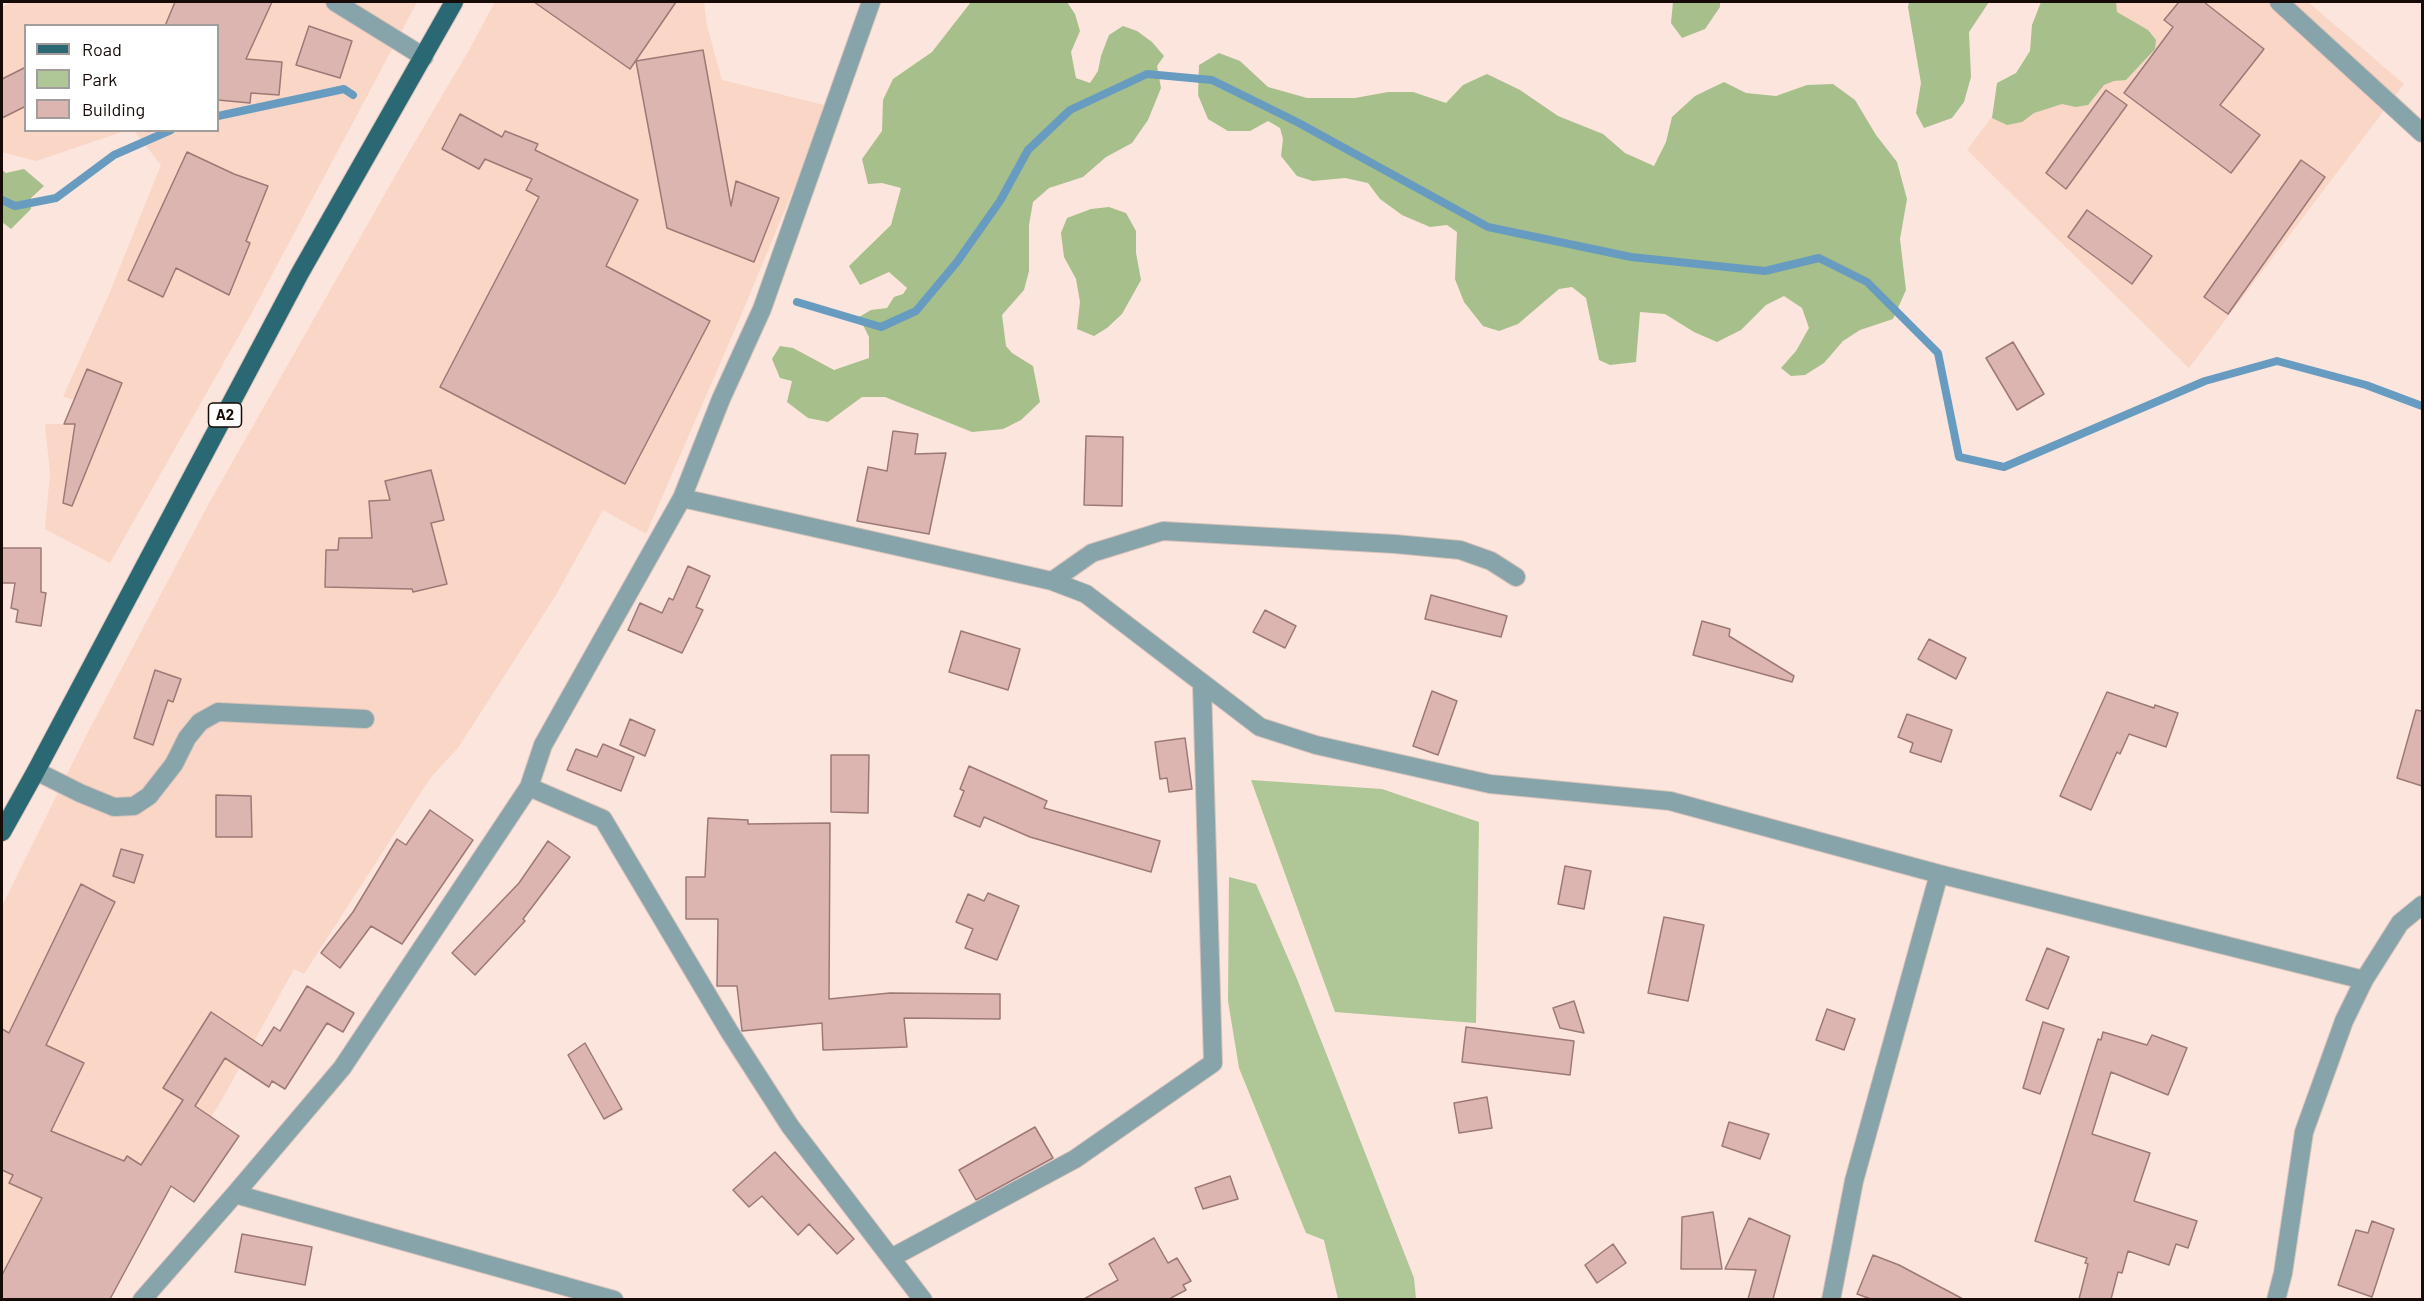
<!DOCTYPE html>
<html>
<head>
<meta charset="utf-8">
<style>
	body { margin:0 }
	#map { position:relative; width:2424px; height:1301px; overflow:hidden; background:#fce5dc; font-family:Barlow,sans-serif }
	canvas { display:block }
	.frame { position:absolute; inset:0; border:3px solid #160b06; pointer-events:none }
	.legend { position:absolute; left:24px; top:24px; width:195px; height:108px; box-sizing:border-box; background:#fff; border:2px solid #a29d9b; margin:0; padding:8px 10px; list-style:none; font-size:18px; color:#160b06 }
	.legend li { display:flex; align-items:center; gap:12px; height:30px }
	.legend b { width:30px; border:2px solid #a29d9b }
</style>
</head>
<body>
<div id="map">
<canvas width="2424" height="1301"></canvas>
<div class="frame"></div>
<ul class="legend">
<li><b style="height:8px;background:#2a6974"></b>Road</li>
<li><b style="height:16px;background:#afc696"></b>Park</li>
<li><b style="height:16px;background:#dcb5b1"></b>Building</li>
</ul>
</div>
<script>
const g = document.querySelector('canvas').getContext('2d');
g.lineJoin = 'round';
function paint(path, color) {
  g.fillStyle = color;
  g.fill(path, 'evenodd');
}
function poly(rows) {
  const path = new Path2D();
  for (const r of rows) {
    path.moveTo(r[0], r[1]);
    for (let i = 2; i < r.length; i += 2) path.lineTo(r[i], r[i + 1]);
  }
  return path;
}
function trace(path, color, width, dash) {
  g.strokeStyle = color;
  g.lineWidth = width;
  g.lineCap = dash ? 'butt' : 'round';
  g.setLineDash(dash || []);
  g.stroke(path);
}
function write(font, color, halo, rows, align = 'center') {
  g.font = font + ' Barlow,sans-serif';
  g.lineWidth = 4.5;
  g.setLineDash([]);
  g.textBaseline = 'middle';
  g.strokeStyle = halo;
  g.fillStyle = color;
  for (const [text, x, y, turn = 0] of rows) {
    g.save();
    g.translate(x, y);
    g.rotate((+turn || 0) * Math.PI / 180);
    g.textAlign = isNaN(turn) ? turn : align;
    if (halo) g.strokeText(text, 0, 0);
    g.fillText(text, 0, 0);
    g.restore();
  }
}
const built = poly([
	[13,2,417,2,249,318,110,563,45,529,50,473,45,424,79,424,80,401,63,397,110,292,161,165,134,131,218,130,218,26,26,26,26,130,125,131,36,161,2,152,2,7],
	[495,2,704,2,707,26,722,80,828,106,742,313,646,534,603,510,556,595,458,748,431,777,304,974,294,969,220,1103,153,1207,158,1210,110,1299,2,1300,2,906,86,736,208,505,402,164,469,50],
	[2078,2,2308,2,2404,84,2189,368,1967,150]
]);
const green = poly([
	[1251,780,1382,789,1479,822,1476,1023,1335,1012],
	[1229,877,1256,884,1297,979,1414,1278,1416,1299,1338,1299,1324,1240,1306,1233,1239,1068,1228,1001]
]);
const forest = poly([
	[971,2,1067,2,1075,14,1080,31,1071,52,1076,78,1090,83,1098,71,1101,56,1109,35,1123,26,1137,31,1152,42,1164,56,1157,66,1161,88,1148,120,1132,143,1106,157,1083,177,1049,188,1033,202,1029,225,1029,271,1024,290,1002,315,1006,346,1012,353,1033,366,1040,402,1021,420,1003,429,972,432,885,397,862,397,828,422,808,418,787,402,792,381,780,378,772,359,780,346,793,348,834,370,869,358,869,337,859,317,871,310,887,308,894,297,903,294,907,288,889,272,860,285,849,266,891,225,901,188,882,183,868,184,862,159,882,131,883,100,893,79,932,52],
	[1673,2,1720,2,1720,7,1705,29,1682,38,1671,23],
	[1909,2,1989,2,1969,32,1971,77,1964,102,1952,118,1924,128,1916,113,1921,83,1908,7],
	[2041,2,2116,2,2117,12,2148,30,2156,40,2155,49,2126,80,2114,81,2104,85,2088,105,2076,107,2062,104,2034,113,2022,122,2007,125,1992,118,1997,83,2016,73,2030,51,2032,25],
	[1219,53,1240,61,1268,87,1307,98,1355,98,1388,92,1413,92,1446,103,1463,85,1487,74,1520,90,1558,116,1603,134,1625,153,1654,166,1666,142,1672,117,1695,96,1724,82,1746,93,1776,96,1807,85,1833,84,1855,100,1876,135,1897,162,1907,199,1900,239,1906,290,1893,319,1860,330,1843,341,1824,363,1805,375,1791,376,1781,368,1796,351,1809,328,1802,308,1784,296,1766,305,1741,330,1717,342,1694,332,1665,314,1640,312,1636,362,1610,365,1599,360,1586,298,1572,287,1559,289,1518,324,1499,331,1483,326,1464,302,1455,279,1457,232,1447,225,1430,227,1402,215,1380,199,1368,183,1345,178,1313,181,1297,176,1281,156,1283,139,1280,128,1268,121,1250,131,1228,131,1208,119,1198,95,1199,65],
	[24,169,44,186,31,198,31,209,11,229,2,222,2,170,6,173],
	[1109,207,1126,213,1136,231,1136,253,1141,280,1122,314,1107,328,1094,336,1077,329,1080,302,1076,279,1064,257,1061,233,1067,218,1091,209]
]);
const stream = poly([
	[218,116,344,89,353,95],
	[2,200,15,206,56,198,114,155,171,130],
	[797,302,881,327,916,311,957,262,1000,201,1028,150,1070,110,1147,74,1212,80,1297,122,1488,227,1631,257,1765,271,1819,258,1867,282,1938,353,1959,457,2004,467,2205,381,2277,361,2366,385,2422,406]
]);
const building = poly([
	[175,2,272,2,246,59,282,62,279,95,251,93,250,103,218,100,218,26,165,26,175,2],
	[534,2,676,2,630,69,534,2],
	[2179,2,2204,2,2264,49,2220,105,2260,135,2231,173,2124,93,2173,27,2164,20,2179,2],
	[309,26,352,41,340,78,296,65,309,26],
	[703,50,731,206,736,181,779,198,754,262,667,228,636,61,703,50],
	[26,67,26,106,2,118,2,79,26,67],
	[2106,90,2127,105,2066,189,2046,173,2106,90],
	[460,114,502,137,505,131,538,144,535,150,638,200,606,266,710,321,625,484,440,387,539,197,526,190,532,179,485,159,479,169,442,149,460,114],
	[187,152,234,174,268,186,246,241,250,243,229,295,176,268,163,297,128,280,187,152],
	[2301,160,2325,177,2228,314,2204,297,2301,160],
	[2087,210,2152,256,2132,284,2068,237,2087,210],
	[2013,342,2044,394,2017,410,1986,358,2013,342],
	[87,369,122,383,72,506,63,503,75,424,64,424,87,369],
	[893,431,918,434,915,454,946,453,929,534,857,521,868,467,887,471,893,431],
	[1086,436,1123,437,1122,506,1084,505,1086,436],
	[431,470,444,520,431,523,447,584,413,592,412,589,325,587,326,550,338,550,339,538,372,538,369,501,390,500,385,481,431,470],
	[2,548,41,548,41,592,46,593,41,626,16,622,18,610,11,608,15,583,2,583,2,548],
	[688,566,710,576,696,607,703,610,682,653,628,630,640,603,662,613,669,598,673,600,688,566],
	[1431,595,1507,616,1501,637,1425,619,1431,595],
	[1265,610,1296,626,1285,648,1253,632,1265,610],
	[1702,621,1730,629,1729,636,1794,676,1792,682,1693,655,1702,621],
	[961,631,1020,649,1008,690,949,672,961,631],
	[1929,639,1966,658,1956,679,1918,659,1929,639],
	[155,670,181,679,173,702,168,700,153,745,134,738,155,670],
	[1432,691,1457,701,1438,755,1413,746,1432,691],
	[2107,692,2154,708,2155,705,2178,713,2166,747,2129,734,2120,754,2117,752,2091,810,2060,796,2107,692],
	[2416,710,2422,711,2422,786,2397,778,2416,710],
	[1907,714,1952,730,1941,762,1910,752,1913,743,1898,737,1907,714],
	[630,719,655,730,645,756,620,745,630,719],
	[1185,738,1192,789,1169,792,1167,778,1160,779,1155,742,1185,738],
	[603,744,634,757,621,791,567,770,576,749,597,757,603,744],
	[831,755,869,755,868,813,831,812,831,755],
	[969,766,1047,801,1044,808,1160,841,1151,872,1030,837,984,817,980,827,954,816,964,791,960,789,969,766],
	[216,795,251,796,252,837,216,837,216,795],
	[430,810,473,840,402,944,371,926,340,968,321,953,353,912,397,839,406,845,430,810],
	[708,818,748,820,748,824,830,823,829,999,890,993,1000,994,1000,1019,904,1018,907,1047,823,1050,822,1023,742,1031,737,986,717,986,718,919,686,919,686,877,705,877,708,818],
	[548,841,570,857,523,919,525,921,475,975,452,953,519,883,548,841],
	[121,849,143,855,134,883,113,876,121,849],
	[1565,866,1591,871,1584,909,1558,904,1565,866],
	[81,884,115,902,46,1045,84,1063,51,1131,124,1161,127,1156,141,1165,183,1100,163,1088,211,1012,262,1046,274,1027,280,1031,307,986,354,1013,343,1032,327,1023,285,1089,272,1081,269,1087,225,1058,195,1106,239,1136,194,1202,171,1186,110,1299,2,1299,2,1275,42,1198,9,1183,13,1175,2,1170,2,1029,9,1033,81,884],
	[988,893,1019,906,997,960,965,948,973,929,956,922,968,894,984,901,988,893],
	[1664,917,1704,925,1688,1001,1648,993,1664,917],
	[2047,948,2069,957,2048,1009,2026,1000,2047,948],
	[1574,1001,1584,1033,1560,1028,1553,1008,1574,1001],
	[1827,1009,1855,1019,1844,1050,1816,1040,1827,1009],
	[2043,1022,2064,1029,2040,1094,2023,1088,2043,1022],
	[1466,1027,1574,1041,1570,1075,1462,1062,1466,1027],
	[2103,1032,2147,1045,2152,1035,2187,1048,2168,1095,2111,1072,2092,1134,2150,1153,2134,1201,2197,1221,2188,1248,2176,1244,2169,1265,2128,1251,2122,1273,2118,1272,2111,1299,2079,1299,2088,1264,2085,1263,2087,1258,2035,1241,2098,1039,2101,1040,2103,1032],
	[585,1043,622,1109,604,1119,568,1055,585,1043],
	[1487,1097,1492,1128,1459,1133,1454,1103,1487,1097],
	[1729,1122,1769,1134,1760,1159,1722,1146,1729,1122],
	[1035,1127,1053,1158,976,1200,959,1170,1035,1127],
	[775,1152,854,1239,837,1254,809,1224,798,1235,762,1196,749,1207,733,1190,775,1152],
	[1230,1176,1238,1199,1203,1209,1195,1188,1230,1176],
	[1713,1212,1722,1269,1681,1269,1682,1217,1713,1212],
	[1749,1218,1790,1236,1773,1299,1748,1299,1756,1270,1725,1269,1749,1218],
	[2372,1221,2394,1229,2372,1297,2338,1285,2356,1230,2368,1233,2372,1221],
	[242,1234,312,1247,305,1285,235,1272,242,1234],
	[1154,1238,1168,1263,1177,1258,1191,1281,1183,1285,1186,1290,1169,1299,1084,1299,1118,1280,1109,1264,1154,1238],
	[1613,1244,1626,1263,1597,1283,1585,1265,1613,1244],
	[1873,1255,1899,1265,1963,1299,1871,1299,1857,1294,1873,1255]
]);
const minor = poly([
	[335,2,424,57],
	[2279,2,2422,133],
	[682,498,1052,581,1086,594,1260,727,1316,745,1490,784,1670,801,1939,874,2364,980],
	[1052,581,1092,553,1163,531,1395,544,1460,550,1491,561,1516,577],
	[36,771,80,793,114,807,134,806,149,796,174,764,187,738,200,722,218,712,365,719],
	[529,787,603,819,729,1031,790,1126,923,1300],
	[235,1194,614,1300],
	[891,1258,1075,1159,1213,1063,1202,685],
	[142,1300,235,1194,342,1068,529,787,543,745,682,498,721,399,762,309,871,2],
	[1831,1300,1854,1181,1939,874],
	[2276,1300,2283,1273,2304,1132,2344,1021,2364,980,2400,923,2422,905]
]);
const primary = poly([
	[2,832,36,771,300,273,454,2]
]);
const shields = [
	[225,415,33]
];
const shieldNames = [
	["A2",225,415]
];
paint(built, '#f9d6c6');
paint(green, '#afc696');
paint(forest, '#a6bf8b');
trace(stream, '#679cc0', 8);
paint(building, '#dcb5b1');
trace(building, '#9d7976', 1.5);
trace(minor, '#d7c2ba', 20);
trace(primary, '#d7c2ba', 20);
trace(minor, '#86a4aa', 18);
trace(primary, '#2a6974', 18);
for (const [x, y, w] of shields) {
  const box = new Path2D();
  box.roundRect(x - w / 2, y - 12, w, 24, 4.5);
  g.fillStyle = '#fff';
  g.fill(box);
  trace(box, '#160b06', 1.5);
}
write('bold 15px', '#160b06', null, shieldNames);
</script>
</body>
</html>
